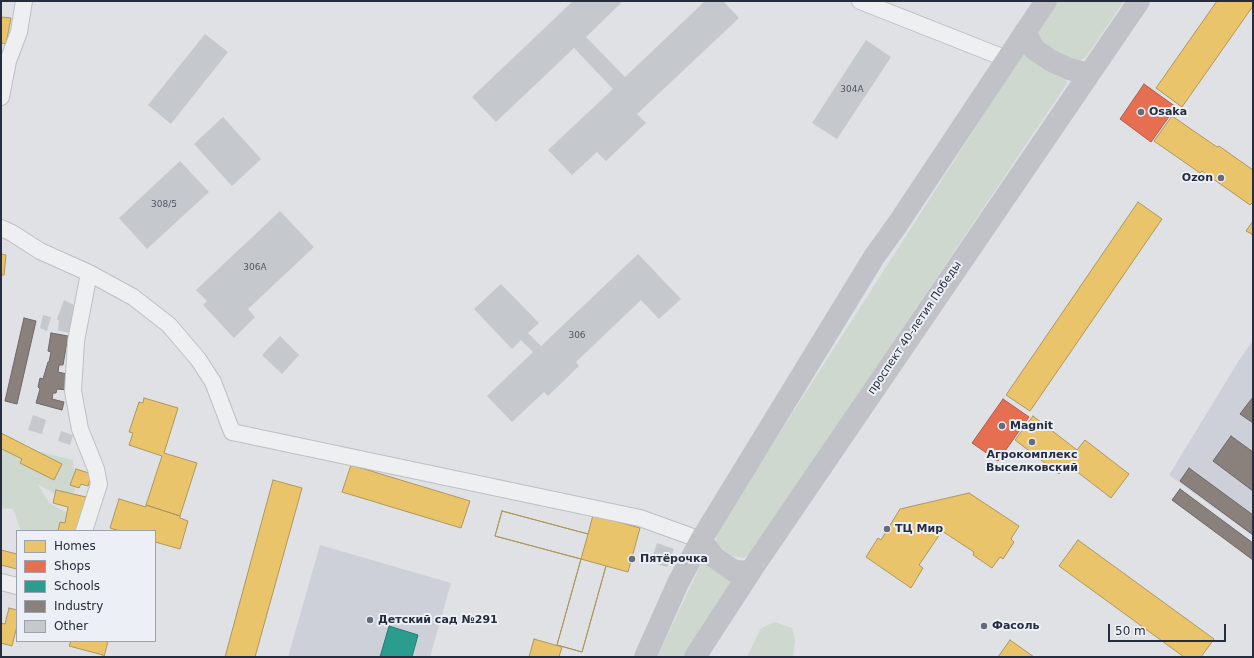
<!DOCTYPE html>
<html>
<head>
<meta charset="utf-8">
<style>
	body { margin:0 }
	#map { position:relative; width:1254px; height:658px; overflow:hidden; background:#dfe1e5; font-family:"DejaVu Sans",sans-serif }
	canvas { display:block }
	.frame { position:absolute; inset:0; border:2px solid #262d3e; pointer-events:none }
	.legend { position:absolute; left:16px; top:530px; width:140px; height:112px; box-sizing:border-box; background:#eceff5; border:1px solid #9da1ac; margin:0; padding:5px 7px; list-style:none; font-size:12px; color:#262d3e }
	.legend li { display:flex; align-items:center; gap:8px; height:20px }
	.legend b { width:20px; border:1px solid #9da1ac }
	.scale { position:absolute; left:1108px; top:624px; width:118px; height:18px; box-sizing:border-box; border:2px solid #262d3e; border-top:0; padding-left:5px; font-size:12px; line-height:14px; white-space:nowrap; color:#262d3e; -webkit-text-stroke:3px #eceff5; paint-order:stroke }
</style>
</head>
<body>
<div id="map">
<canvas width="1254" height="658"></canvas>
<div class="frame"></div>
<ul class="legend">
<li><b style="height:11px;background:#e9c46a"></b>Homes</li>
<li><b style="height:11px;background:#e76f51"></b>Shops</li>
<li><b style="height:11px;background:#2a9d8f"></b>Schools</li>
<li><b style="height:11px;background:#8a817c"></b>Industry</li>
<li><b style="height:11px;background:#c5c8cc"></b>Other</li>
</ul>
<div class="scale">50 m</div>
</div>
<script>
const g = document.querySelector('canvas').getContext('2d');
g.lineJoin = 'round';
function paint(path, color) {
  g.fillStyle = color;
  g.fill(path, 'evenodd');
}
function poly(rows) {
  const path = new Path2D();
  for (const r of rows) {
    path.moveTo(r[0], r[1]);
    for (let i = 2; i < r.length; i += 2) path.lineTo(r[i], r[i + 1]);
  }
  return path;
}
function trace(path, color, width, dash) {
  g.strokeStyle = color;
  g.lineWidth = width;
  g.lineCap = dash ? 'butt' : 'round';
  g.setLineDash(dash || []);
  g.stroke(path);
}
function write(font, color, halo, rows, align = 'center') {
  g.font = font + ' "DejaVu Sans",sans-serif';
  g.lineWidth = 4;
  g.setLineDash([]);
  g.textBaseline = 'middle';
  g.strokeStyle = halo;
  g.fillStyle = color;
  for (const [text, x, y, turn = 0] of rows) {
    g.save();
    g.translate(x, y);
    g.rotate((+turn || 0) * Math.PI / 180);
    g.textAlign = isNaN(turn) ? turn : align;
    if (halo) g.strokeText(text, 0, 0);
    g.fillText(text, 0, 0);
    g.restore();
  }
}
const built = poly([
	[1253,340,1253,536,1169,475,1238,362],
	[320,545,451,583,430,657,288,657]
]);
const green = poly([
	[1057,1,1124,1,1086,57,1076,63,1052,54,1035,34],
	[1025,50,1056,75,1068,82,752,552,744,558,733,556,725,551,716,542,717,531],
	[1,435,37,451,73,460,75,491,64,499,38,484,49,503,67,513,67,531,21,531,13,509,1,508],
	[705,556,736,578,686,657,657,657],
	[775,622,792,628,795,640,793,657,747,657,761,628]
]);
const homes = poly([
	[1217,1,1252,1,1253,6,1182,107,1156,88,1217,1],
	[1,17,11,18,6,44,1,43,1,17],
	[1172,116,1217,147,1219,146,1253,170,1253,202,1250,205,1202,171,1200,173,1154,141,1172,116],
	[1138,202,1162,219,1030,411,1006,395,1138,202],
	[1253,221,1253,240,1252,234,1246,231,1253,221],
	[1,254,6,255,4,275,1,275,1,254],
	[144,398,178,408,164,453,197,463,180,516,146,505,162,456,129,445,133,433,129,432,139,402,143,403,144,398],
	[1033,416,1077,450,1085,440,1129,474,1111,498,1067,464,1059,474,1015,440,1033,416],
	[1,433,62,464,54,480,20,463,22,459,2,449,1,451,1,433],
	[351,465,470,501,461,528,342,492,351,465],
	[76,469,92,474,88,486,81,484,79,488,70,485,76,469],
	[273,480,302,488,255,657,225,657,273,480],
	[56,490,86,497,78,531,58,531,60,522,65,523,68,507,53,503,56,490],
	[969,493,1019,526,1011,539,1014,542,1003,559,1000,557,992,568,973,555,974,552,942,531,919,565,923,568,911,588,866,557,878,538,881,540,900,509,969,493],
	[119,499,146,507,146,505,180,516,180,518,188,521,180,549,155,542,155,531,120,531,110,528,119,499],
	[502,511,588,534,593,515,640,528,628,572,606,566,582,652,557,645,581,559,495,536,502,511],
	[502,511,588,534,581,559,495,536,502,511],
	[1078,540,1214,639,1201,657,1184,657,1059,566,1078,540],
	[1,550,17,554,17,569,1,565,1,550],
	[581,559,606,566,582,652,557,645,581,559],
	[9,608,17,610,17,626,12,646,1,643,1,623,5,624,9,608],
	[534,639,562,647,559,657,529,657,534,639],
	[1010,640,1034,657,998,657,1010,640],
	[71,641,108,641,104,657,102,657,103,655,69,646,71,641]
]);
const shops = poly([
	[1144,84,1176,107,1151,142,1120,119,1144,84],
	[1003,399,1029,417,998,461,972,443,1003,399]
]);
const schools = poly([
	[389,626,418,635,412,657,380,657,389,626]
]);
const industry = poly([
	[24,318,36,321,17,404,5,401,24,318],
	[51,333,68,336,63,365,59,365,58,372,71,375,68,390,57,389,56,393,53,393,52,399,64,402,62,410,36,403,40,389,38,387,40,378,43,379,48,362,49,362,51,352,48,351,51,333],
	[1253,397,1253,423,1240,414,1253,397],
	[1231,436,1253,452,1253,491,1213,461,1231,436],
	[1189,468,1253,515,1253,535,1180,481,1189,468],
	[1180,489,1253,543,1253,560,1172,500,1180,489]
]);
const building = poly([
	[573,1,623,1,586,37,625,77,705,1,723,1,739,18,637,114,646,123,606,161,597,152,572,175,548,150,613,89,574,48,496,122,472,97],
	[205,34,228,52,171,124,148,105],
	[866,40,891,57,837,139,812,123],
	[223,117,261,159,232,186,194,144],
	[180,161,209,192,147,249,119,218],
	[280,211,314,247,248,309,255,317,234,338,203,305,207,301,196,290],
	[638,254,681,299,659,319,641,300,576,362,579,366,548,396,544,392,512,422,487,396,533,352,521,340,512,349,474,309,501,284,539,323,528,333,541,346],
	[64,300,76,306,72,334,58,330,59,321,57,319],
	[43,315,51,317,47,331,40,328],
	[280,336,299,355,282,374,262,355],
	[33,415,46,420,42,434,28,430],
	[61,431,73,435,70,445,58,441],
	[657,543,674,549,667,567,651,562]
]);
const minor = poly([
	[860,1,1007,59],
	[1,97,8,61,19,32,24,1],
	[1,228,12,233,40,251,89,273,133,297,169,325,198,359,213,382,232,432,640,518,701,540],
	[84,531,99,484,96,469,80,429,73,391,76,341,89,273],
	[1,582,17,586]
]);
const secondary = poly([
	[1025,32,1034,49,1050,60,1069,69,1089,74],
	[701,540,714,557,734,571,750,572],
	[645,657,678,583,701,540,874,257,897,225,1046,1],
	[695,657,756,563,1139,1]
]);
const markers = [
	[1141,112,4,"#676c78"],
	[1221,178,4,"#676c78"],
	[1002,426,4,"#676c78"],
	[1032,442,4,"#676c78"],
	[887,529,4,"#676c78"],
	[632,559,4,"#676c78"],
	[370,620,4,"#676c78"],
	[984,626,4,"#676c78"]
];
const numberNames = [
	["304А",852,90],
	["308/5",164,205],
	["306А",255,268],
	["306",577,336]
];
const poiNames = [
	["Osaka",1149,112],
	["Ozon",1213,178,"right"],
	["Magnit",1010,426],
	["Агрокомплекс",1032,455,"center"],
	["Выселковский",1032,468,"center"],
	["ТЦ Мир",895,529],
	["Пятёрочка",640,559],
	["Детский сад №291",378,620],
	["Фасоль",992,626]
];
const streetNames = [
	["проспект 40-летия Победы",915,328,-56]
];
paint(built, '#cdd0d8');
paint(green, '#ced8cf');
paint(homes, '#e9c46a');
trace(homes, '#ae975d', 1);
paint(shops, '#e76f51');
trace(shops, '#ad5b4b', 1);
paint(schools, '#2a9d8f');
trace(schools, '#297b77', 1);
paint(industry, '#8a817c');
trace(industry, '#6c6869', 1);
paint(building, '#c5c8cc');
trace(minor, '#bdbfc3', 18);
trace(minor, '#eeeff1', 16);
trace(secondary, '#c0c2c7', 22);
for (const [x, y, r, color] of markers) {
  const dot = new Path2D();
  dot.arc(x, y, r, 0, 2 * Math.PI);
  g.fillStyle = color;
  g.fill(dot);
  trace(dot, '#eceff5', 1.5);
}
write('9px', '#505563', null, numberNames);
write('bold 11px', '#262d3e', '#eceff5', poiNames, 'left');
write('11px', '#262d3e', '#eceff5', streetNames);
</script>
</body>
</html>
